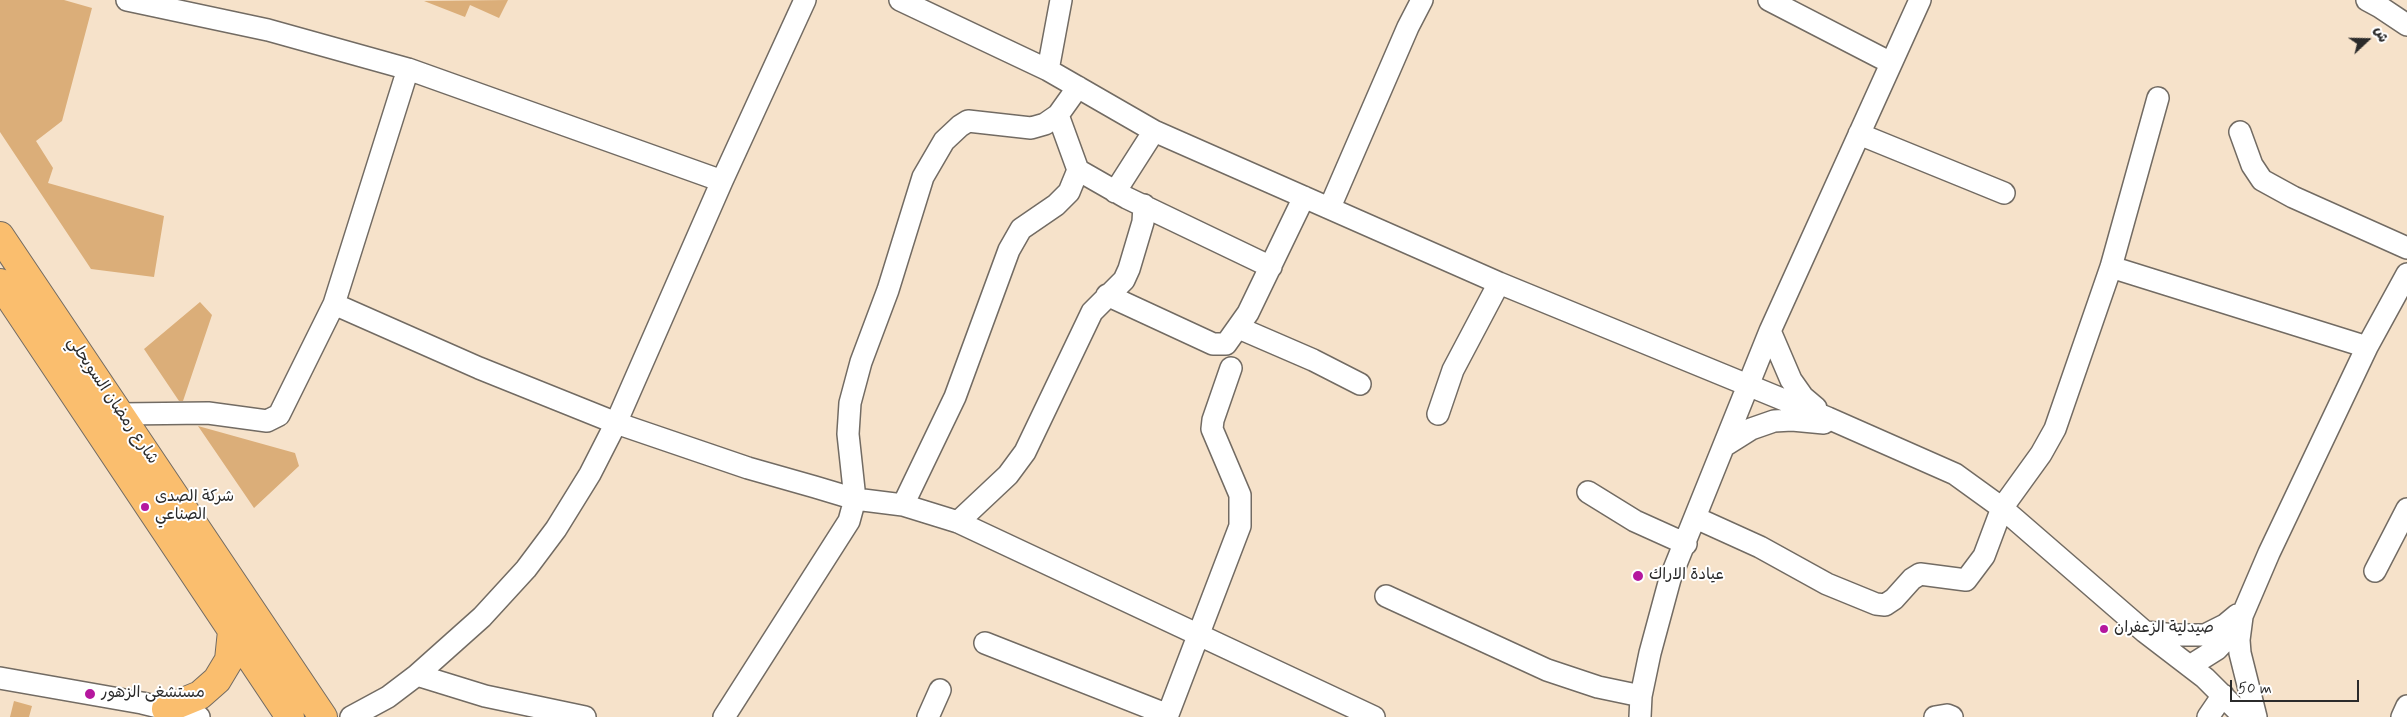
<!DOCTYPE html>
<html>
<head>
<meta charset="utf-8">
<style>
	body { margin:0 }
	#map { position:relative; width:2407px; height:717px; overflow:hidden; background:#f6e2ca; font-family:Mynerve,"Playpen Sans Arabic",sans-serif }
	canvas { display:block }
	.north { position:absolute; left:2342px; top:15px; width:50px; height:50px; -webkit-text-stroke:4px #fff; paint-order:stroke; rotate:69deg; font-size:14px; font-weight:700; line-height:20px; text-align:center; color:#2b2b2b }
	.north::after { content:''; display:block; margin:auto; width:18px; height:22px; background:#2b2b2b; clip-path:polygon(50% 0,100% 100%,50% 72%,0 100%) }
	.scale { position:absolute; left:2230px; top:680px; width:129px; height:22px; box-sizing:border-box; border:2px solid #2b2b2b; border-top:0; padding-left:6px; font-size:15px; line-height:18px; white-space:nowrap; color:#2b2b2b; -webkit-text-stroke:4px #fff; paint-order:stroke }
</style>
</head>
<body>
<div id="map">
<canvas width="2407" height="717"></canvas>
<div class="north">ش</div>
<div class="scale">50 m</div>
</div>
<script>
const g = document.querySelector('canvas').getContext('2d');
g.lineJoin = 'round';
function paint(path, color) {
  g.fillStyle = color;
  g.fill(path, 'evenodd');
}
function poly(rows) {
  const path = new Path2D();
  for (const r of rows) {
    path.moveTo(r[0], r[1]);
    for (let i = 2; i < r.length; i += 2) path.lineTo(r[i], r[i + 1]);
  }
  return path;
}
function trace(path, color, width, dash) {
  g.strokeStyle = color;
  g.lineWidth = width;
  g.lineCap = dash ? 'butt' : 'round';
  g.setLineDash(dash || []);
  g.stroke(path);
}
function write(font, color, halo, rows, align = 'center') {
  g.font = font + ' Mynerve,"Playpen Sans Arabic",sans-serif';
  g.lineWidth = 4;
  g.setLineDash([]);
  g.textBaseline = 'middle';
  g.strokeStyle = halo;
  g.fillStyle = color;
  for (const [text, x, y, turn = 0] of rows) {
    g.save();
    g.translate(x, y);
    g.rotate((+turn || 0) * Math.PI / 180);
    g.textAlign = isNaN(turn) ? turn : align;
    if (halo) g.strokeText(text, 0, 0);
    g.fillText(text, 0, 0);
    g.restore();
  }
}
const building = poly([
	[0,0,64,0,92,8,62,121,36,141,53,168,48,183,164,216,154,277,91,269,0,132],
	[508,0,499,18,470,5,465,17,424,1],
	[200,302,212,315,183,401,179,401,144,349],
	[198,426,295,453,299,466,254,508],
	[14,701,32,706,29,717,10,717]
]);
const minor = poly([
	[127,0,268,30,408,69,722,181],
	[900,0,1048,70,1154,131,1499,283,1828,418,1955,474,2002,508,2145,632,2205,678,2244,717],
	[1769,0,1891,63],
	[2367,0,2380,7,2407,25],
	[1048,70,1061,0],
	[1058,115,1078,170,1127,198,1271,267],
	[2240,132,2252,165,2262,180,2293,197,2407,248],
	[1859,134,2004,193],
	[1115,192,1154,131],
	[1330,207,1408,27,1422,0],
	[2111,267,2367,347],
	[1107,295,1213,344,1226,344,1248,313,1304,197],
	[334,304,479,368,616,423,748,468,815,487,855,499,903,505,958,522,1374,717],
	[1239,328,1313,360,1360,384],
	[1770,331,1791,380,1803,397,1816,408],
	[121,414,208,413,267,421,279,415,334,304,408,69],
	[1438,414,1453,370,1499,283],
	[1724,446,1751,429,1774,421,1792,420,1824,423],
	[1588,492,1635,521,1686,544],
	[903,505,955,397,1009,250,1021,229,1056,205,1069,192,1078,170],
	[1696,518,1760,547,1827,584,1876,604,1885,605,1894,599,1912,579,1920,574,1966,580,1984,556,2002,508,2041,454,2055,429,2111,267,2158,98],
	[958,522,1008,475,1025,452,1092,312,1124,280,1129,269,1143,222,1144,205],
	[2375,571,2407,509],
	[1386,596,1547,670,1598,687,1641,696],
	[2242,617,2239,640,2240,653,2256,717],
	[2146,632,2175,635,2205,635,2225,625,2237,615],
	[985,643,1168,715],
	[2190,666,2217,649,2231,634,2242,616,2269,553,2367,347,2407,274],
	[417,675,485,696,585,717],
	[0,678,142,703,199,717],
	[351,717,388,697,417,675,482,617,526,569,556,529,590,474,616,423,722,181,805,0],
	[724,717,849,521,855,499,848,434,850,403,861,362,888,290,923,177,944,141,960,126,968,121,1031,128,1045,124,1058,115,1078,87],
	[928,717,940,690],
	[1167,717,1240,526,1240,495,1212,429,1213,420,1231,368],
	[1640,717,1641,696,1650,653,1670,579,1770,331,1920,0],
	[1935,717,1947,715,1952,717],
	[2208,717,2223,695],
	[2402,717,2407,706]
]);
const major = poly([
	[0,236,323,717],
	[0,283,290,717],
	[166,709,200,695,217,680,229,660,232,631]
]);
const markers = [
	[145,507,5,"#b5179e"],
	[1638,576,6,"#b5179e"],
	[2104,629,5,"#b5179e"],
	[90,694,6,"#b5179e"]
];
const streetNames = [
	["شارع رمضان السويحلي",112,401,56]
];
const poiNames = [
	["شركة الصدى",155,498],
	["الصناعي",155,516],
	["عيادة الاراك",1649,576],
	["صيدلية الزعفران",2114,629],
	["مستشغى الزهور",101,694]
];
paint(building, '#dbae79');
trace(minor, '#726b63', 24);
trace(major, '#726b63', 30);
trace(minor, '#fff', 21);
trace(major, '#fabe6e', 28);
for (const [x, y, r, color] of markers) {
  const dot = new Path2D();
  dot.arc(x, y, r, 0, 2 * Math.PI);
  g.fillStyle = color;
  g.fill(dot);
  trace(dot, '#fff', 2);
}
write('16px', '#2b2b2b', '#fff', streetNames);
write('16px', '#2b2b2b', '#fff', poiNames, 'left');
</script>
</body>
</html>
